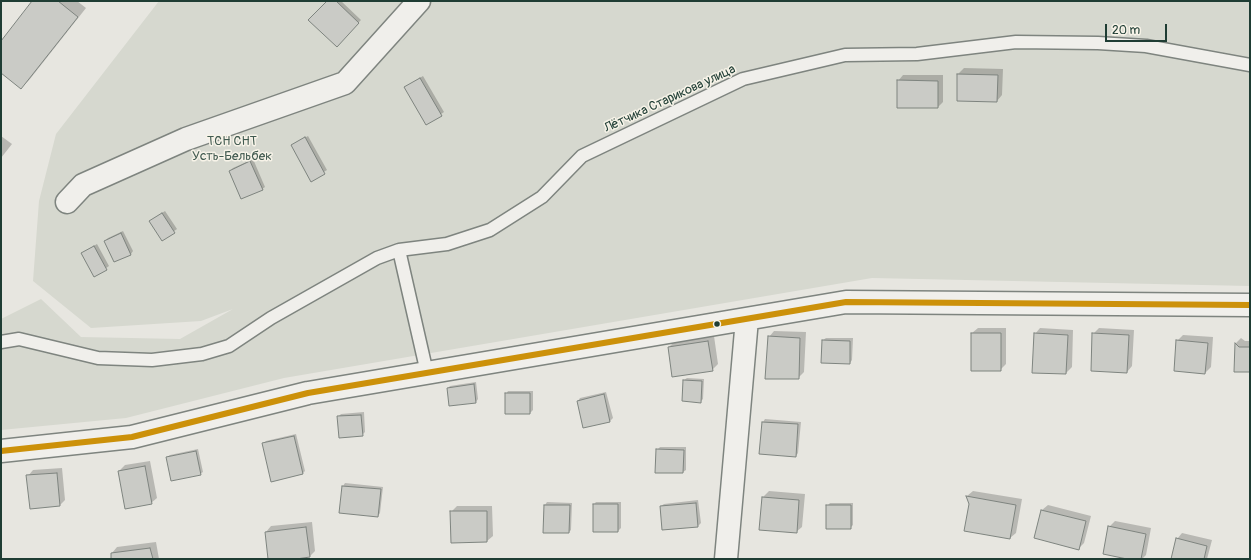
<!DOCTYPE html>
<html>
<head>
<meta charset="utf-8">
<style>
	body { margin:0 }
	#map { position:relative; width:1251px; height:560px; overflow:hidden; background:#e7e6e0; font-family:Pangolin,sans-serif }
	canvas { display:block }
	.frame { position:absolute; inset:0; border:2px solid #1f3d34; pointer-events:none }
	.scale { position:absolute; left:1105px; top:24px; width:62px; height:18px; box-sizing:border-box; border:2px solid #1f3d34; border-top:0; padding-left:5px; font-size:12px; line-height:14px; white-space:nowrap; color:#1f3d34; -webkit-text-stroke:3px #f7f3e8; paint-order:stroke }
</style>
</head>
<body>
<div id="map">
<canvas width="1251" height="560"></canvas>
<div class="frame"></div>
<div class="scale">20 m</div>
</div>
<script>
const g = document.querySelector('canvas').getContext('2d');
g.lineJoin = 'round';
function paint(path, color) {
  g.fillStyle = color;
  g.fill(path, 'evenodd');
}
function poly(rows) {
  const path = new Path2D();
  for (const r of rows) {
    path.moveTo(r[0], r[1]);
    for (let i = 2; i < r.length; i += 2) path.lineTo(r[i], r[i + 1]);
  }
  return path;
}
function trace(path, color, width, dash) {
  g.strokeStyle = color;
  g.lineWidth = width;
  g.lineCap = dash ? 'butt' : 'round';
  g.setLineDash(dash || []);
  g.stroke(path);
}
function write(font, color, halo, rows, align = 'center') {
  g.font = font + ' Pangolin,sans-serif';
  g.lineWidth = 3;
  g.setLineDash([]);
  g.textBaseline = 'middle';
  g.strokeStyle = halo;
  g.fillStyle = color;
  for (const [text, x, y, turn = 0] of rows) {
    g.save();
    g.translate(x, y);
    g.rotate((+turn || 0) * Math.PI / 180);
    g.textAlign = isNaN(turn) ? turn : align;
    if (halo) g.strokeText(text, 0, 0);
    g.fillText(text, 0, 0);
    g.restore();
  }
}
const green = poly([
	[159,1,1250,1,1250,286,872,278,284,378,126,418,1,430,1,319,41,299,81,337,180,339,233,309,201,321,91,328,33,281,39,201,56,134]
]);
const shadow = poly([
	[33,1,77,1,86,8,30,79,21,88,1,72,1,42],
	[328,1,341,1,361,20,337,45],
	[964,68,1003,69,1002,95,997,101,958,74],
	[903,75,943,75,943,102,937,108,898,81],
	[423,76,444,112,427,124,405,87],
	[1,136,12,144,1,158],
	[308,136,327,170,311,180,292,145],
	[253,159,265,187,262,189,230,171,233,168],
	[165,211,177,229,162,240,153,219],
	[123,231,133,251,131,254,114,261,105,241,108,238],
	[97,244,109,266,95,276,82,253],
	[978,328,1006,328,1006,364,1000,370,972,333],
	[1040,328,1073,330,1072,367,1066,373,1035,334],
	[1099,328,1134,330,1132,366,1127,372,1093,334],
	[774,331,806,332,804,372,798,378,769,337],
	[1183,335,1213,337,1211,367,1205,373,1177,341],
	[714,336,718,364,712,370,669,347,675,341],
	[826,338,853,338,852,360,850,363,823,340],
	[1241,338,1245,341,1250,341,1250,371,1235,371,1236,343],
	[687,378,704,379,703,399,700,402,684,380],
	[476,382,478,399,476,402,448,388,450,386],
	[508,391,533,391,533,410,530,413,506,413,506,394],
	[606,392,613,418,610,421,584,427,578,401,580,398],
	[364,412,365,432,362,435,338,417,341,414],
	[765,419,801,422,798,453,796,456,763,422],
	[296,434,305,471,302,474,263,444,266,441],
	[660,447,686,447,686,470,683,472,657,450],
	[198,449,203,472,200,474,167,457,170,455],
	[150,461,157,498,151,503,119,471,125,465],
	[62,468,65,500,60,505,28,476,33,470],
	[345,483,383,487,380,513,378,516,340,512,343,486],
	[769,491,805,494,802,527,796,532,760,529,763,497],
	[973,491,1022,499,1016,533,1010,538,970,504,967,496],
	[698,500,701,523,698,526,661,506,664,504],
	[547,502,572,503,571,530,569,532,545,505],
	[596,502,621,502,621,528,618,531,594,504],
	[830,503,853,503,853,525,850,528,827,506],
	[1048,505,1091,516,1084,543,1079,548,1042,510],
	[457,506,492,506,493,536,487,541,451,512],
	[1115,521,1151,528,1146,555,1142,559,1132,559,1109,527],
	[312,522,315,551,309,557,286,559,269,559,266,532,271,526],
	[1182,533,1212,540,1207,559,1172,559,1177,539],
	[156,542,159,559,112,559,112,553,117,547]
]);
const building = poly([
	[32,1,58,1,78,17,21,89,1,73,1,41,32,1],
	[327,1,336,1,359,23,337,47,308,20,327,1],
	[957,74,998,75,997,102,957,101,957,74],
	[420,78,442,116,426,125,404,87,420,78],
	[897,80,938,81,938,108,897,108,897,80],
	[305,137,325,174,311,182,291,145,305,137],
	[250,161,263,190,241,199,229,171,250,161],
	[162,213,175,233,162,241,149,221,162,213],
	[121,233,131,255,114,262,104,241,121,233],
	[94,246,107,270,94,277,81,253,94,246],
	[971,333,1001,333,1001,371,971,371,971,333],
	[1034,333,1068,335,1066,374,1032,373,1034,333],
	[1092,333,1129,335,1127,373,1091,371,1092,333],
	[768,336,800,338,799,379,765,379,768,336],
	[822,340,850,341,850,364,821,363,822,340],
	[1176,340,1208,343,1205,374,1174,371,1176,340],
	[708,341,713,371,672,377,668,347,708,341],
	[1235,343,1239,347,1250,347,1250,372,1234,372,1235,343],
	[683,380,702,381,701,403,682,401,683,380],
	[474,384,476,403,449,406,447,388,474,384],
	[505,393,530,393,530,414,505,414,505,393],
	[604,394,610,422,583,428,577,401,604,394],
	[361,415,363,436,339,438,337,416,361,415],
	[762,422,798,424,796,457,759,454,762,422],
	[294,436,303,474,271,482,262,443,294,436],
	[656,449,684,450,683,473,655,473,656,449],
	[196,451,201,475,171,481,166,457,196,451],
	[145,466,152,504,125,509,118,471,145,466],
	[57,473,60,506,30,509,26,475,57,473],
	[342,486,381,489,378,517,339,513,342,486],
	[966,496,1016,505,1010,539,964,531,969,504,966,496],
	[762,497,799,500,797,533,759,530,762,497],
	[696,503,698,527,662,530,660,506,696,503],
	[593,504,618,504,618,532,593,532,593,504],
	[544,505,570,505,569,533,543,533,544,505],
	[826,505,851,505,851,529,826,529,826,505],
	[1041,510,1086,521,1079,550,1034,538,1041,510],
	[450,511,487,511,487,542,451,543,450,511],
	[1108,526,1146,534,1141,559,1127,559,1103,554,1108,526],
	[306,527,310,557,296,559,268,559,265,532,306,527],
	[1176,538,1207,546,1204,559,1171,559,1176,538],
	[150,548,153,559,111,559,111,553,150,548]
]);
const service = poly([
	[1,342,19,339,98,358,152,360,202,354,229,346,271,318,377,258,399,250],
	[427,373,399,250,447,244,490,230,542,197,582,156,743,79,845,55,917,54,1016,42,1098,43,1146,46,1250,65]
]);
const minor = poly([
	[67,202,83,185,186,139,345,83,419,1],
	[1,451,132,437,308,393,846,302,1250,305],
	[726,559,747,319]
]);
const bus1 = poly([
	[1,451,132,437,308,393,846,302,1250,305]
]);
const markers = [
	[717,324,3.5,"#1f3d34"]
];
const streetNames = [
	["Лётчика Старикова улица",670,99,-25]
];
const parkNames = [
	["ТСН СНТ",232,142],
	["Усть-Бельбек",232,157]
];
paint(green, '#d6d8cf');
paint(shadow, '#0003');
paint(building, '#cacbc6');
trace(building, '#7e847f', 1);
trace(service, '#7e847f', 15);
trace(minor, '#7e847f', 25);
trace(service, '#f0efeb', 12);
trace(minor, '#f0efeb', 22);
trace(bus1, '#cc910a', 6);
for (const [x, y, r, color] of markers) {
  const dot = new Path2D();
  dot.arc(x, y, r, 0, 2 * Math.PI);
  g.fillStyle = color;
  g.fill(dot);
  trace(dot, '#f7f3e8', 1.5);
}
write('13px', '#1f3d34', '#f7f3e8', streetNames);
write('13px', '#415a50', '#f7f3e8', parkNames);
</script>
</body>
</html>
